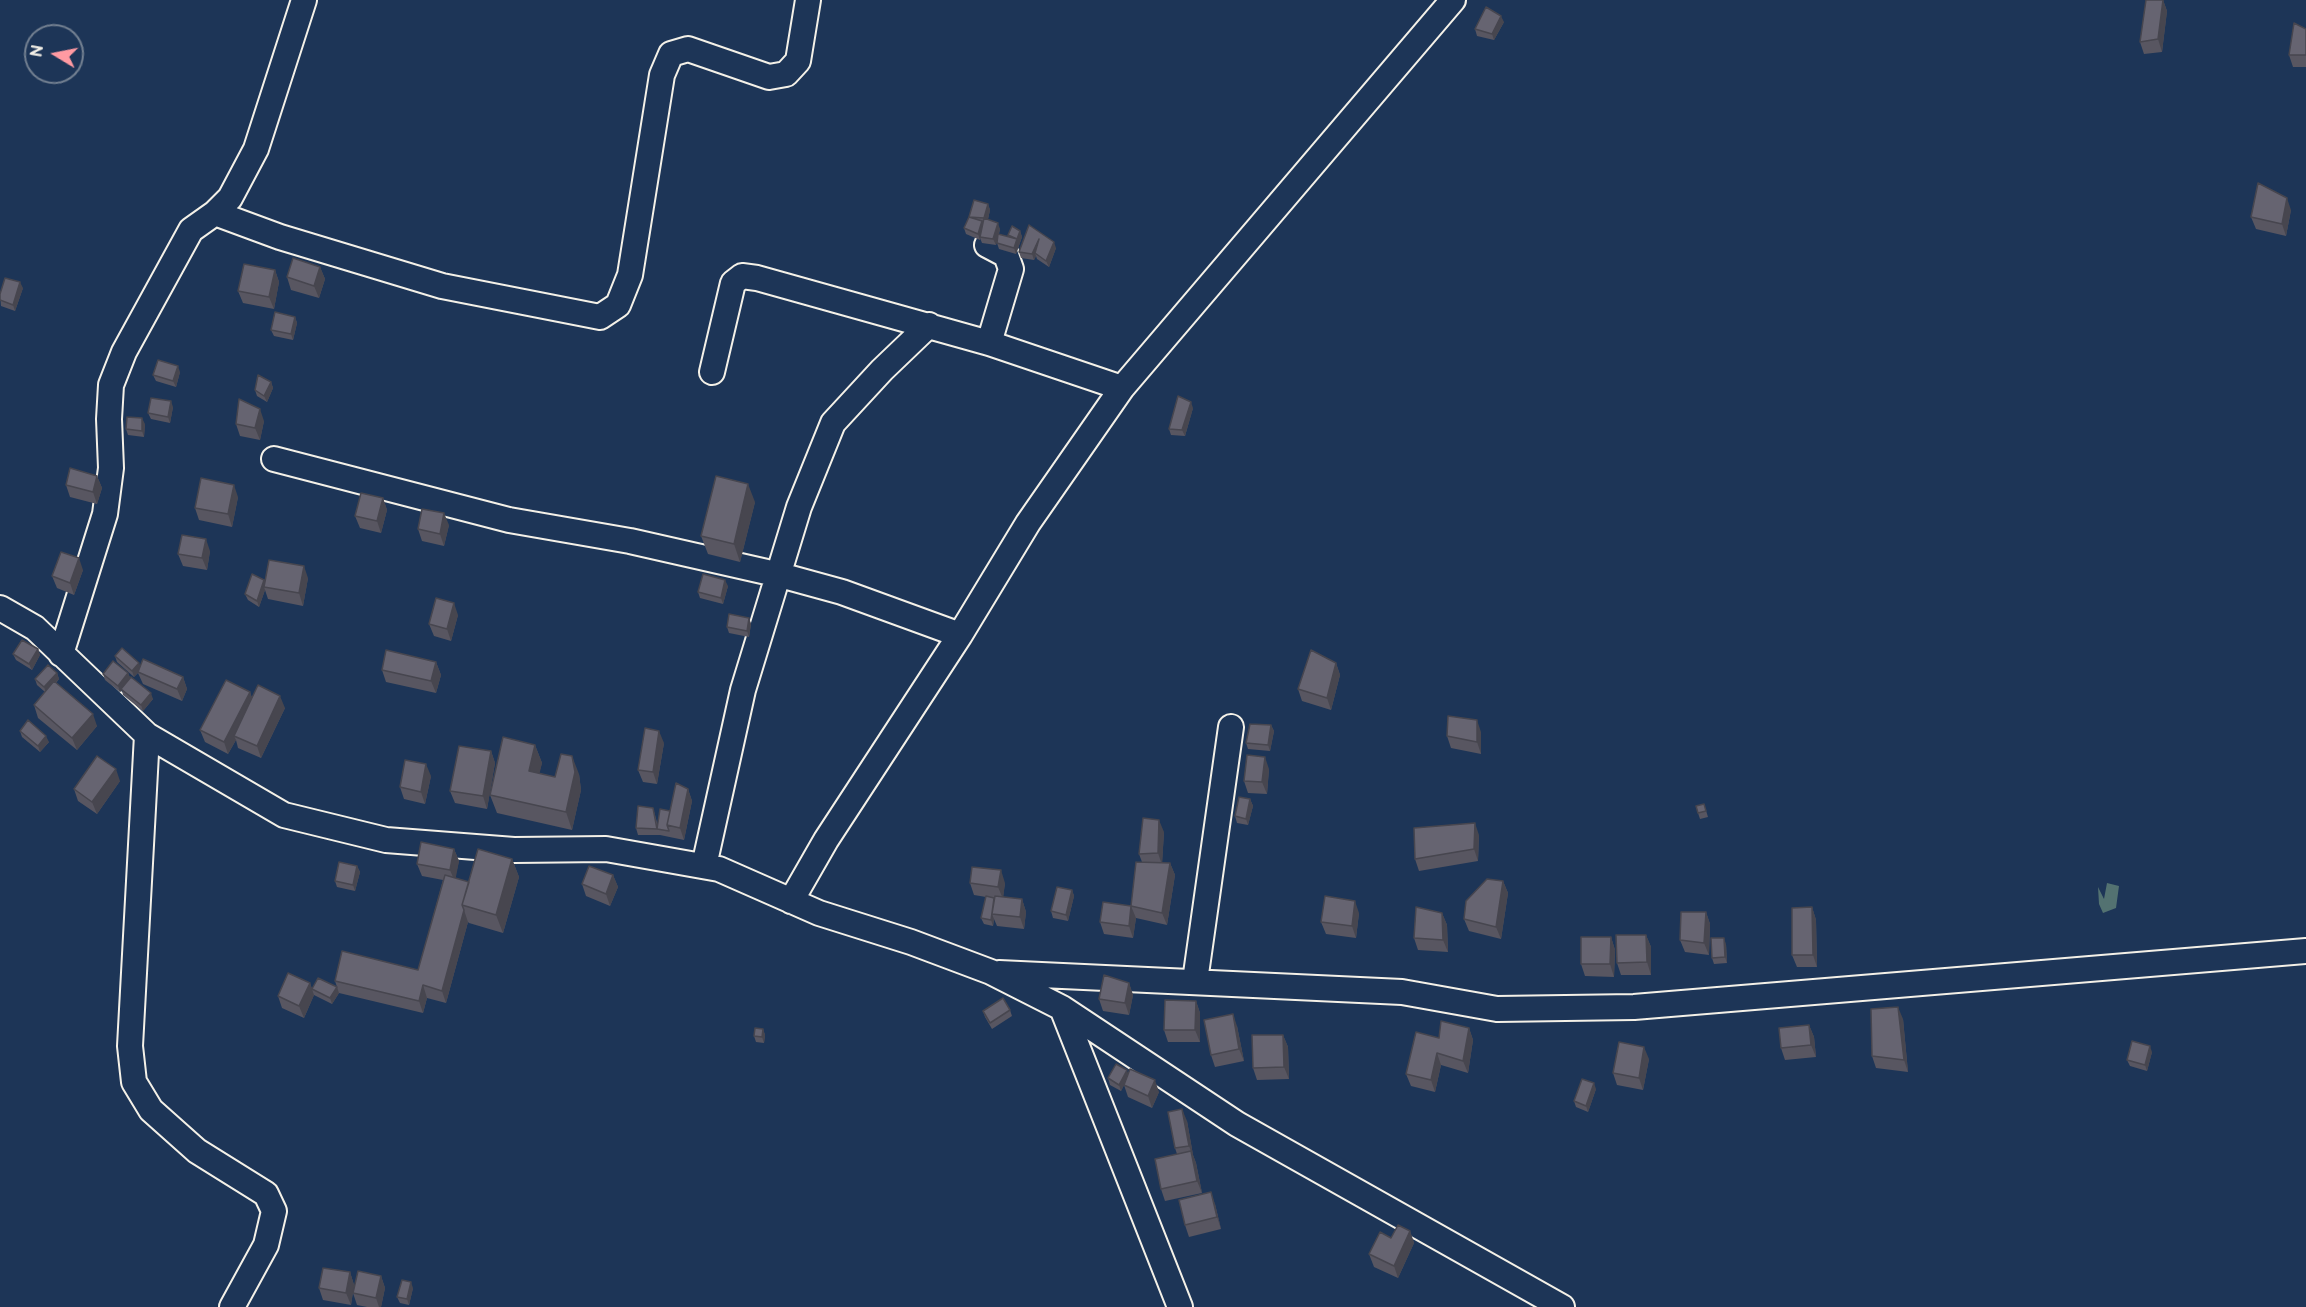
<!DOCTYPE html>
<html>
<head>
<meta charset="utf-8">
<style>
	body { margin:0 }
	#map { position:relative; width:2306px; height:1307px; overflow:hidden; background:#1d3557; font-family:"Balsamiq Sans",sans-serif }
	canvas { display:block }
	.north { position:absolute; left:24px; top:24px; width:60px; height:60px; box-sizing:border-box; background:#1d3557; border:2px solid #738091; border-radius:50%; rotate:280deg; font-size:16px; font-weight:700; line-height:24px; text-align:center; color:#f4f1e8 }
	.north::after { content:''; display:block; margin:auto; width:21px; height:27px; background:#ff9aa2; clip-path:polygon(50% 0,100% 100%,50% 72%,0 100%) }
</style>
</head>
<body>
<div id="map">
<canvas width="2306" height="1307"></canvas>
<div class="north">N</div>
</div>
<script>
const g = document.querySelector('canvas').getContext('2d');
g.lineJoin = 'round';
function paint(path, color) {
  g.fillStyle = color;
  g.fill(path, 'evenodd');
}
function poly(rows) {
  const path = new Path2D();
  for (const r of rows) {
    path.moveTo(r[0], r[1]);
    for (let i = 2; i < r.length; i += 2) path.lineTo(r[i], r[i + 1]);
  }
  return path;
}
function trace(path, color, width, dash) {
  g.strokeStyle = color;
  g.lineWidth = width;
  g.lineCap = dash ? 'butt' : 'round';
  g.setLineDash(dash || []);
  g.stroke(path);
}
const green = poly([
	[2107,883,2119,886,2116,908,2103,913,2099,904,2098,887,2104,899]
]);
const minor = poly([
	[215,213,280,237,442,286,600,317,618,305,630,275,662,75,671,54,688,49,769,77,786,74,798,61,808,0],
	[987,245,1006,255,1011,269,989,343],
	[712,372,733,283,742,276,757,278,989,343,1122,388],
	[274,459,509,520,630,541,780,575,842,592,960,635],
	[0,608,35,628,147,735,284,815,386,840,514,850,606,849,719,869,819,913,911,942,991,972,1062,1008,1237,1124,1562,1307],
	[61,654,105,514,111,468,109,419,111,385,124,352,191,230,215,213,230,198,256,149,304,0],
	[147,735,130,1046,134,1082,151,1110,197,1151,266,1194,274,1211,266,1245,232,1307],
	[704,866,743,690,799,507,833,423,882,370,929,325],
	[791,901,826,840,960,635,1028,523,1122,388,1453,0],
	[999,973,1402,992,1497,1009,1634,1007,2306,951],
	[1195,981,1231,727],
	[1062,1008,1180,1307]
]);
const wall = poly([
	[2163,0,2167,11,2162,52,2144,54,2140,42],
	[1504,22,1494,40,1477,36,1475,29],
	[2306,29,2306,67,2293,67,2289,55],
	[988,204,990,210,988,219,1000,229,999,234,1009,237,1008,235,1020,231,1022,237,1016,254,999,249,997,243,998,237,996,245,982,243,980,238,980,240,966,234,964,228,969,217],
	[2291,210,2286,236,2256,229,2251,217],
	[1056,248,1049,267,1037,259,1036,256,1034,260,1021,258,1019,252],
	[320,267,325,279,319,298,291,290,287,277],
	[275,270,279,282,274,309,243,303,238,291],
	[23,288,15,311,1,306,0,294],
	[295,317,297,323,293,340,274,336,271,330],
	[180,372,176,387,156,381,153,375],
	[271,382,273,388,267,402,257,396,255,390],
	[173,407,170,423,151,419,148,413],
	[1193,408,1185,436,1171,435,1169,429],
	[264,421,260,440,240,436,236,424],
	[145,424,144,437,128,435,126,429],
	[97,476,102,488,97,504,70,497,66,485],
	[238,497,232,527,199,520,195,508],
	[383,498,387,510,381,533,360,528,355,516],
	[755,502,740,562,708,554,701,536],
	[449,525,444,546,422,541,418,529],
	[210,551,207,570,183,566,178,554],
	[83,570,74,595,57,588,52,576],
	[308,578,303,606,268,599,265,590,259,607,248,600,245,594,264,580,265,582],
	[728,586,723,604,700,598,698,592],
	[458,615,451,641,434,636,429,624],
	[749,618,751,624,749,637,729,633,727,627],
	[38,649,40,655,32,670,16,660,13,654],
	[115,656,139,663,140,667,183,677,187,689,182,701,143,684,138,673,134,677,117,662],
	[436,662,441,675,436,693,386,682,382,670],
	[1336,663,1340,675,1331,710,1302,701,1298,689],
	[57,673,59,679,56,683,97,726,77,750,38,718,34,705,45,692,37,685,35,679],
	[128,673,130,678,153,699,143,711,123,695,122,690,120,692,105,680,103,674],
	[250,692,252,698,285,708,261,758,238,748,236,740,228,754,205,742,200,730],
	[1271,725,1274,731,1270,751,1248,749,1246,743],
	[20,731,49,742,40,752,22,737],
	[1481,732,1481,754,1451,748,1447,736],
	[664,743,657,784,643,782,638,770],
	[535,745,542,763,539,773,555,777,579,774,581,790,572,830,497,813,490,795],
	[491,751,495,763,487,809,455,803,450,791],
	[1269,769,1267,794,1248,793,1244,781],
	[431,776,425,804,404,799,400,787],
	[120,781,97,814,78,801,74,789],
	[688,789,692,801,684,840,660,835,638,835,636,828,653,808,658,826],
	[1250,799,1253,806,1248,825,1237,823,1235,816],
	[1704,804,1708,817,1700,819,1698,813],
	[1164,832,1162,863,1170,863,1175,875,1167,925,1136,918,1133,938,1104,934,1100,922,1131,906,1142,862,1139,854],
	[1479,835,1478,861,1419,871,1415,859],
	[454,849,459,861,455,878,469,882,512,859,519,877,503,933,469,923,468,922,446,1003,427,998,423,1013,339,993,332,1004,314,995,304,1018,282,1008,278,996,310,983,312,989,337,987,335,981,418,970,443,880,422,876,417,864],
	[357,866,360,872,355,891,337,887,335,881],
	[613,875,618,887,610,906,586,896,582,884],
	[1503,881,1508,893,1501,939,1469,931,1464,919],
	[970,883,1005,883,1003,897,1022,899,1026,912,1024,929,997,926,994,919,993,926,984,924,981,918,986,897,974,895],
	[1072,890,1074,896,1068,921,1053,918,1051,911],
	[1812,907,1816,920,1817,967,1797,967,1792,955],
	[1706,912,1710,924,1709,955,1685,952,1680,940],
	[1359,913,1356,938,1326,934,1321,922],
	[1442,913,1447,925,1448,952,1418,950,1414,938],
	[1646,935,1651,947,1651,975,1621,975,1617,963],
	[1611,937,1615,950,1614,977,1585,976,1581,964],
	[1726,944,1727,963,1714,964,1712,958],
	[1129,983,1133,995,1129,1015,1103,1011,1099,999],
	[1196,1001,1200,1013,1200,1042,1168,1042,1164,1030],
	[1010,1010,1012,1016,992,1029,985,1017,983,1011],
	[1903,1019,1908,1072,1876,1068,1872,1056],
	[1809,1025,1814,1037,1816,1057,1785,1060,1781,1048],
	[1237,1026,1244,1061,1215,1067,1211,1055],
	[1469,1028,1473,1040,1468,1073,1441,1065,1435,1092,1411,1086,1406,1074,1439,1038],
	[763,1029,765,1035,764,1043,756,1042,754,1036],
	[1283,1035,1288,1047,1289,1079,1257,1080,1253,1068],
	[2152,1052,2147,1071,2130,1066,2127,1060],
	[1649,1059,1643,1090,1617,1085,1613,1073],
	[1128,1074,1159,1092,1152,1108,1128,1097,1124,1085,1121,1091,1110,1085,1108,1078],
	[1596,1089,1588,1112,1576,1107,1574,1101],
	[1187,1121,1193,1155,1196,1163,1202,1193,1165,1201,1161,1189,1177,1154,1175,1148],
	[1215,1204,1221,1229,1189,1237,1185,1225],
	[1410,1231,1414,1243,1398,1278,1374,1267,1369,1254,1391,1238],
	[350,1272,354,1285,351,1305,323,1300,319,1288],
	[381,1276,385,1288,381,1307,367,1307,357,1305,353,1293],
	[413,1288,409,1305,400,1303,397,1297]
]);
const shadedWall = poly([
	[2163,0,2167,11,2162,52,2158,39],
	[1501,16,1504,22,1494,40,1492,34],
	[2287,198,2291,210,2286,236,2282,224],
	[988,204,990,210,987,224,984,218],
	[982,221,984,227,980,240,978,234],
	[998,223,1000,229,996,245,993,239],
	[1020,231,1022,237,1016,254,1014,248],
	[1039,239,1035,253,1036,256,1034,260,1032,254],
	[1054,242,1056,248,1049,267,1046,261],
	[320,267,325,279,319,298,314,286],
	[275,270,279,282,274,309,269,297],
	[20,282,23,288,15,311,13,305],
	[295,317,297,323,293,340,291,334],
	[178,366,180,372,176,387,173,381],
	[271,382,273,388,267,402,264,396],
	[171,401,173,407,170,423,168,417],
	[1191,402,1193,408,1185,436,1182,430],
	[260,409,264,421,260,440,255,428],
	[142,418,145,424,144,437,142,431],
	[97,476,102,488,97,504,93,492],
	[748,484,755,502,740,562,734,544],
	[234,485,238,497,232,527,228,514],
	[383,498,387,510,381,533,377,521],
	[444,513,449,525,444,546,440,534],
	[206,539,210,551,207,570,202,558],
	[79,558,83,570,74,595,70,583],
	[304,566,308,578,303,606,299,593],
	[264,580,266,586,264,587,265,590,259,607,257,601],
	[725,580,728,586,723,604,721,598],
	[454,603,458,615,451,641,447,629],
	[749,618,751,624,749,637,747,631],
	[38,649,40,655,32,670,29,664],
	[436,662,441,675,436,693,431,681],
	[139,663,141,669,134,677,132,671],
	[1336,663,1340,675,1331,710,1327,698],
	[57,673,59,679,46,693,44,687],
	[128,673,131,679,120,692,118,686],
	[183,677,187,689,182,701,177,689],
	[250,692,254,704,234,736,236,740,228,754,224,742],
	[151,693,153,699,143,711,141,705],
	[280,696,285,708,261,758,257,746],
	[93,714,97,726,77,750,72,738],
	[1477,720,1481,732,1481,754,1477,742],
	[1271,725,1274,731,1270,751,1268,745],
	[659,731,664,743,657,784,653,772],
	[46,736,49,742,40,752,38,746],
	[535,745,542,763,536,789,529,771],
	[491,751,495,763,487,809,483,796],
	[572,756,579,774,581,790,572,830,566,812],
	[1265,757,1269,769,1267,794,1262,782],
	[426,764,431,776,425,804,421,792],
	[116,769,120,781,97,814,92,802],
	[688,789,692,801,684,840,680,828],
	[1250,799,1253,806,1248,825,1246,819],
	[1159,820,1164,832,1162,865,1158,853],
	[1475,823,1479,835,1478,861,1474,849],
	[454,849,459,861,455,882,450,870],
	[512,859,519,877,503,933,496,915],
	[1170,863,1175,875,1167,925,1162,913],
	[357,866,360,872,355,891,353,885],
	[1001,870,1005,883,1003,899,998,887],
	[613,875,618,887,610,906,606,894],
	[1503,881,1508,893,1501,939,1496,927],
	[1072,890,1074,896,1068,921,1066,915],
	[995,898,992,914,994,919,993,926,991,920],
	[1022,899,1026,912,1024,929,1020,917],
	[1355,901,1359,913,1356,938,1352,926],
	[1131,906,1136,918,1133,938,1129,926],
	[1812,907,1816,920,1817,967,1813,955],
	[464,910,468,922,446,1003,442,991],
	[1706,912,1710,924,1709,955,1704,943],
	[1442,913,1447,925,1448,952,1443,940],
	[1646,935,1651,947,1651,975,1647,962],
	[1611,937,1615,950,1614,977,1610,964],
	[1724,938,1726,944,1727,963,1725,957],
	[310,983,314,995,304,1018,299,1006],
	[1129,983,1133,995,1129,1015,1125,1003],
	[423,985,427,998,423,1013,419,1001],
	[337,987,339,993,332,1004,330,998],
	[1196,1001,1200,1013,1200,1042,1195,1030],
	[1898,1007,1903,1019,1908,1072,1904,1060],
	[1233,1014,1237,1026,1244,1061,1239,1049],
	[1809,1025,1814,1037,1816,1057,1811,1045],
	[1469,1028,1473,1040,1468,1073,1463,1061],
	[763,1029,765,1035,764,1043,762,1037],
	[1283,1035,1288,1047,1289,1079,1284,1067],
	[2150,1046,2152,1052,2147,1071,2145,1065],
	[1644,1047,1649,1059,1643,1090,1639,1078],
	[1437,1053,1441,1065,1435,1092,1431,1080],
	[1127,1070,1129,1076,1121,1091,1119,1085],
	[1155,1080,1159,1092,1152,1108,1148,1096],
	[1594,1083,1596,1089,1588,1112,1586,1106],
	[1182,1109,1187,1121,1193,1155,1196,1163,1202,1193,1197,1181,1192,1154,1189,1146],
	[1211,1192,1215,1204,1221,1229,1217,1217],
	[1410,1231,1414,1243,1398,1278,1394,1266],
	[350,1272,354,1285,351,1305,346,1293],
	[381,1276,385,1288,381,1307,379,1307,376,1298],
	[411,1282,413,1288,409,1305,407,1299]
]);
const building = poly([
	[2146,0,2163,0,2158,39,2140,42,2146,0],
	[1486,7,1501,16,1492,34,1475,29,1486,7],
	[2294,23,2306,29,2306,55,2289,55,2294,23],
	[2258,183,2287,198,2282,224,2251,217,2258,183],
	[974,200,988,204,984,218,969,217,974,200],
	[969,217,982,221,978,234,964,228,969,217],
	[984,218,998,223,993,239,980,237,984,218],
	[1029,225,1054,242,1046,261,1035,253,1039,239,1032,254,1019,252,1029,225],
	[1012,226,1020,231,1017,239,1008,235,1012,226],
	[998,234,1017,239,1014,248,997,243,998,234],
	[293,258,320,267,314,286,287,277,293,258],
	[244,264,275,270,269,297,238,291,244,264],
	[5,278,20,282,13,305,0,300,0,294,5,278],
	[275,312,295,317,291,334,271,330,275,312],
	[158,360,178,366,173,381,153,375,158,360],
	[258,375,271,382,264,396,255,390,258,375],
	[1178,396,1191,402,1182,430,1169,429,1178,396],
	[151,398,171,401,168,417,148,413,151,398],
	[239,399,260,409,255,428,236,424,239,399],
	[127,417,142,418,142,431,126,429,127,417],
	[70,468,97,476,93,492,66,485,70,468],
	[716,476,748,484,734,544,701,536,716,476],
	[201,478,234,485,228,514,195,508,201,478],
	[361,493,383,498,377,521,355,516,361,493],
	[422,509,444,513,440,534,418,529,422,509],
	[182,535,206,539,202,558,178,554,182,535],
	[61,552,79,558,70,583,52,576,61,552],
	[269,560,304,566,299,593,264,587,269,560],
	[252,574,264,580,257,601,245,594,252,574],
	[703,574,725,580,721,598,698,592,703,574],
	[436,598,454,603,447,629,429,624,436,598],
	[729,614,749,618,747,631,727,627,729,614],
	[22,640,38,649,29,664,13,654,22,640],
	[122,648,139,663,132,671,115,656,122,648],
	[386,650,436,662,431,681,382,670,386,650],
	[1311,650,1336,663,1327,698,1298,689,1311,650],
	[143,659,183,677,177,689,138,672,143,659],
	[113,661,128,673,118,686,103,674,113,661],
	[48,665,57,673,44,687,35,679,48,665],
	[131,677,151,693,141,705,121,689,131,677],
	[226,680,250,692,224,742,200,730,226,680],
	[54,681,93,714,72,738,34,705,54,681],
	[258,685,280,696,257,746,234,736,258,685],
	[1448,716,1477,720,1477,742,1447,736,1448,716],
	[28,720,46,736,38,746,20,731,28,720],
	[1250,724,1271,725,1268,745,1246,743,1250,724],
	[645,728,659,731,653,772,638,770,645,728],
	[503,737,535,745,529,771,555,777,561,754,572,756,575,772,566,812,490,795,503,737],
	[459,746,491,751,483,796,450,791,459,746],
	[1247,755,1265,757,1262,782,1244,781,1247,755],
	[97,756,116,769,92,802,74,789,97,756],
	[405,760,426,764,421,792,400,787,405,760],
	[676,783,688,789,680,828,667,825,676,783],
	[1239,797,1250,799,1246,819,1235,816,1239,797],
	[1704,804,1706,811,1698,813,1696,806,1704,804],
	[638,806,653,808,657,829,636,828,638,806],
	[660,809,670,811,667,825,669,831,657,829,660,809],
	[1143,818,1159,820,1158,853,1139,854,1143,818],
	[1475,823,1474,849,1415,859,1414,828,1475,823],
	[421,842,454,849,450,870,417,864,421,842],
	[478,849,512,859,496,915,462,905,478,849],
	[339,862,357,866,353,885,335,881,339,862],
	[1136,862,1170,863,1162,913,1131,906,1136,862],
	[589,866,613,875,606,894,582,884,589,866],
	[972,867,1001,870,998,887,970,883,972,867],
	[445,875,469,882,462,905,464,910,442,991,423,985,419,1001,335,981,342,951,418,970,445,875],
	[1487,879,1503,881,1496,927,1464,919,1466,901,1487,879],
	[1057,887,1072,890,1066,915,1051,911,1057,887],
	[986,896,994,898,991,920,981,918,986,896],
	[995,896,1022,899,1020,917,992,914,995,896],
	[1325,896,1355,901,1352,926,1321,922,1325,896],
	[1103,902,1131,906,1129,926,1100,922,1103,902],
	[1416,907,1442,913,1443,940,1414,938,1416,907],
	[1812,907,1813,955,1792,955,1792,908,1812,907],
	[1681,912,1706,912,1704,943,1680,940,1681,912],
	[1616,935,1646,935,1647,962,1617,963,1616,935],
	[1581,937,1611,937,1610,964,1581,964,1581,937],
	[1711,938,1724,938,1725,957,1712,958,1711,938],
	[288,973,310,983,299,1006,278,996,288,973],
	[1104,975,1129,983,1125,1003,1099,999,1104,975],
	[318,978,337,987,330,998,312,989,318,978],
	[1003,998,1010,1010,990,1023,983,1011,1003,998],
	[1165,1000,1196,1001,1195,1030,1164,1030,1165,1000],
	[1898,1007,1904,1060,1872,1056,1871,1009,1898,1007],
	[1233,1014,1239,1049,1211,1055,1204,1020,1233,1014],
	[1441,1021,1469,1028,1463,1061,1437,1053,1431,1080,1406,1074,1416,1032,1439,1038,1441,1021],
	[1809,1025,1811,1045,1781,1048,1779,1028,1809,1025],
	[755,1028,763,1029,762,1037,754,1036,755,1028],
	[1252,1035,1283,1035,1284,1067,1253,1068,1252,1035],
	[2132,1041,2150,1046,2145,1065,2127,1060,2132,1041],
	[1619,1042,1644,1047,1639,1078,1613,1073,1619,1042],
	[1116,1064,1127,1070,1119,1085,1108,1078,1116,1064],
	[1130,1069,1155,1080,1148,1096,1124,1085,1130,1069],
	[1582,1079,1594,1083,1586,1106,1574,1101,1582,1079],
	[1182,1109,1189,1146,1175,1148,1168,1112,1182,1109],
	[1191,1151,1197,1181,1161,1189,1155,1159,1191,1151],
	[1211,1192,1217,1217,1185,1225,1179,1200,1211,1192],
	[1398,1225,1410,1231,1394,1266,1369,1254,1380,1232,1391,1238,1398,1225],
	[323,1268,350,1272,346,1293,319,1288,323,1268],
	[358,1271,381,1276,376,1298,353,1293,358,1271],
	[402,1280,411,1282,407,1299,397,1297,402,1280]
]);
paint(green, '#537271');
trace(minor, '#f4f1e8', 28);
trace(minor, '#1d3557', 24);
paint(wall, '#585661');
paint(shadedWall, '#47464f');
paint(building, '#666471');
trace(building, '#47464f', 1.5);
</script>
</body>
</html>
